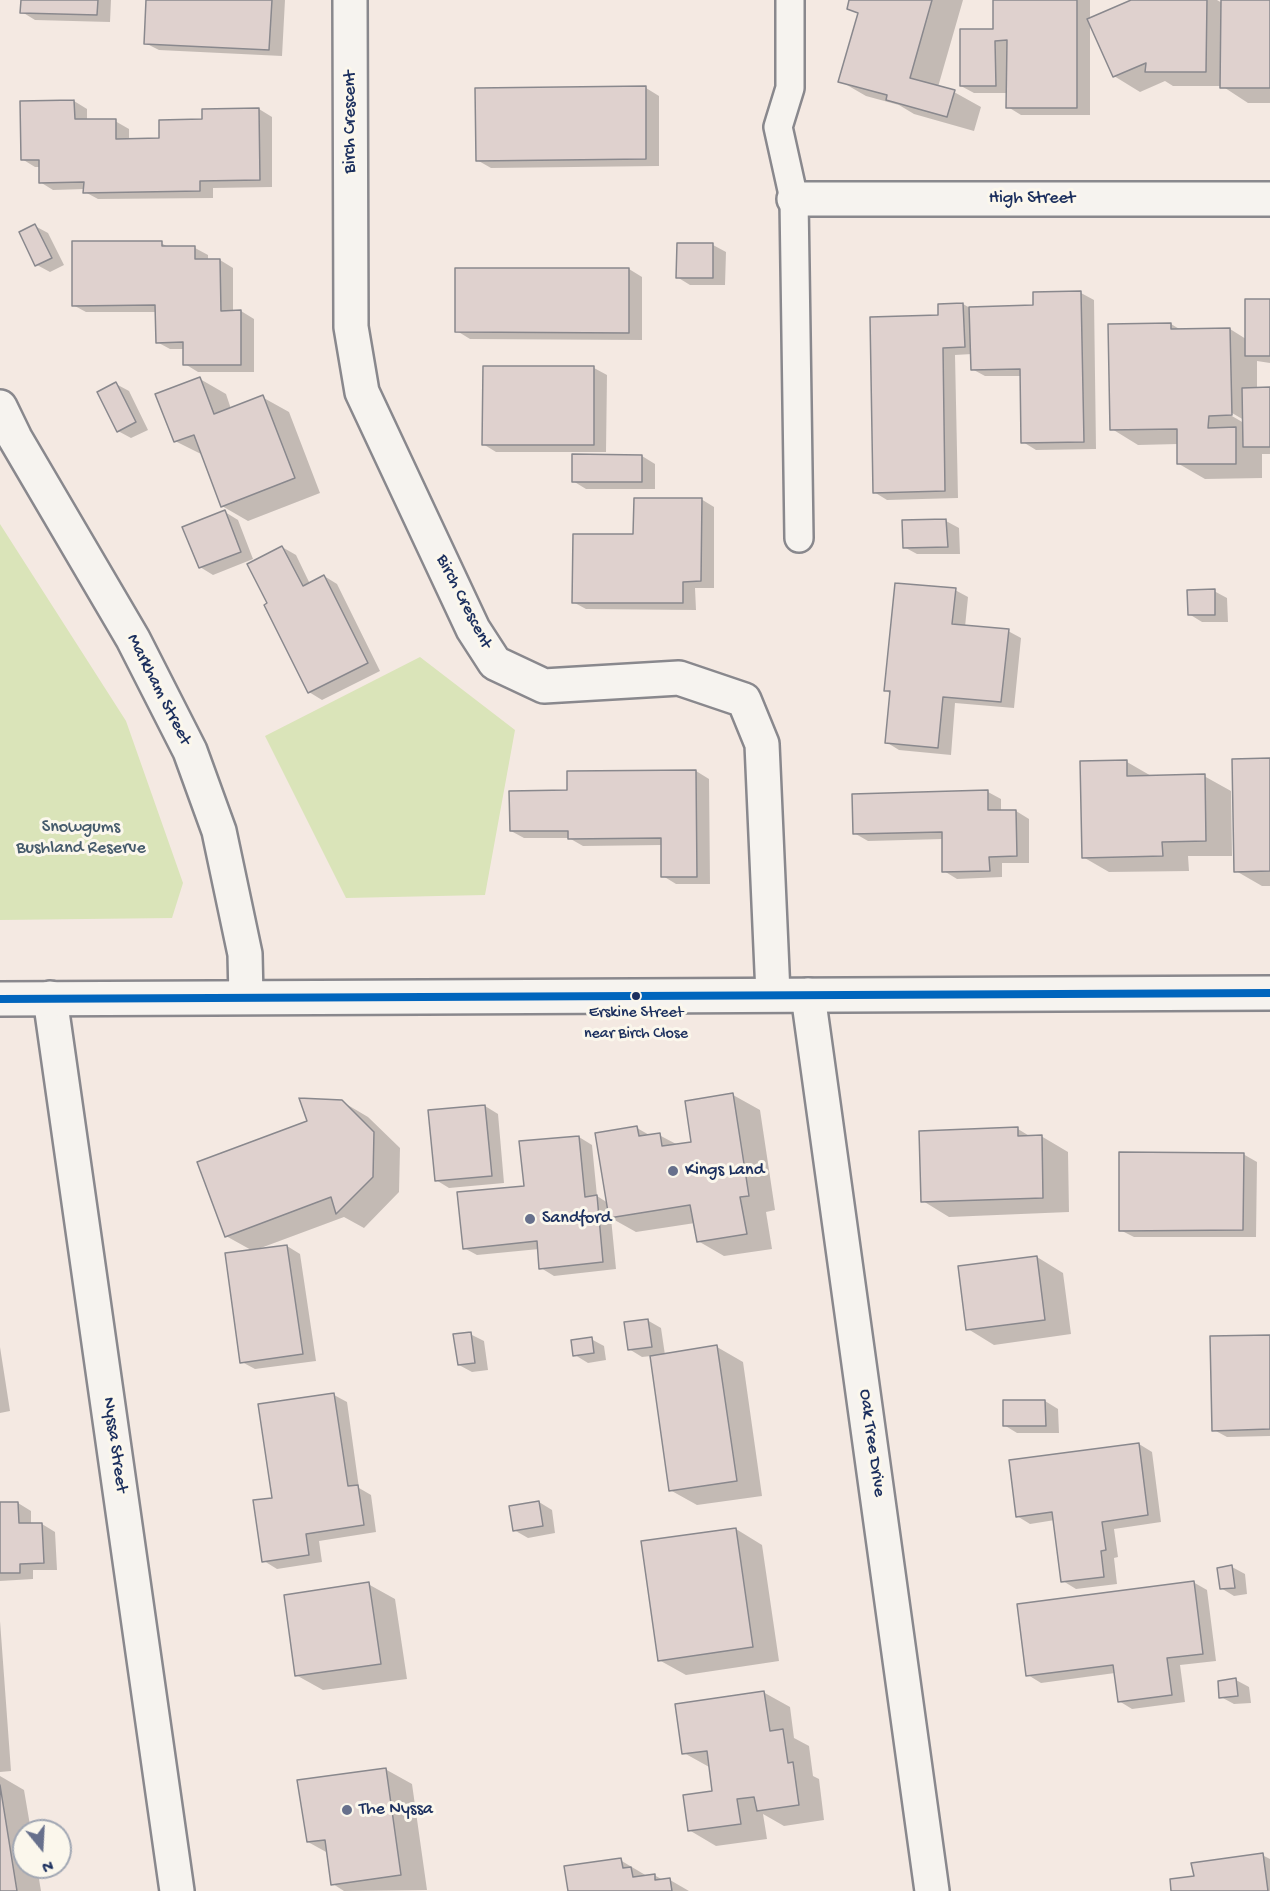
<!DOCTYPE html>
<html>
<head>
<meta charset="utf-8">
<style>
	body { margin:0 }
	#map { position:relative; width:1270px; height:1891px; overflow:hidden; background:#f4e9e2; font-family:"Gochi Hand",sans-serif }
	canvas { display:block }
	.north { position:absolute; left:12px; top:1819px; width:60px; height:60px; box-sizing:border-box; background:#fbf7ec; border:2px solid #a1a7b3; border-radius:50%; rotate:162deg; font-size:16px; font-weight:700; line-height:24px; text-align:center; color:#1b2f5e }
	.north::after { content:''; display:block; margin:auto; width:21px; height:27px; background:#67708c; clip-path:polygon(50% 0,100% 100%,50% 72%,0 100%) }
</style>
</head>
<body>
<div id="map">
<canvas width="1270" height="1891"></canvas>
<div class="north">N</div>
</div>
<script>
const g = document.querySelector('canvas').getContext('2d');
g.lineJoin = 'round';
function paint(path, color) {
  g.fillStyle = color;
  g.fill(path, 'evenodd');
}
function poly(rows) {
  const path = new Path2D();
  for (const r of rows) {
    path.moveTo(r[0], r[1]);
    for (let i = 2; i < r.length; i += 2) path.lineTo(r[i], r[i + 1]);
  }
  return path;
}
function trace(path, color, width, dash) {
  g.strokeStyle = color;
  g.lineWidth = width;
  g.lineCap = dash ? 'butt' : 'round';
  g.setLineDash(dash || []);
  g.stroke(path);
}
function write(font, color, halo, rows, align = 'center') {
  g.font = font + ' "Gochi Hand",sans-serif';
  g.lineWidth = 6;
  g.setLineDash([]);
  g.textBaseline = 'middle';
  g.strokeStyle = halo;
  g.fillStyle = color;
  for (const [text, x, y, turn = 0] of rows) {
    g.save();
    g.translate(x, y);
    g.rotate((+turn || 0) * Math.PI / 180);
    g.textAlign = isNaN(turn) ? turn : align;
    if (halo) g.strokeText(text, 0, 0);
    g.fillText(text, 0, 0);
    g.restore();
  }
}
const green = poly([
	[0,524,126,721,183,883,172,918,0,920],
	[420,657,515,730,485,895,346,898,265,736]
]);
const shadow = poly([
	[23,0,111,0,110,22,35,20,22,12],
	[147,0,285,0,282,56,159,50,145,43],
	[851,0,963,0,938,87,954,92,981,107,974,131,914,114,899,105,866,96,840,81,859,14,849,8],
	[994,0,1090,0,1090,19,1135,0,1217,0,1222,3,1222,0,1270,0,1270,103,1248,103,1222,86,1173,86,1165,81,1140,92,1114,76,1090,22,1090,115,1021,115,1008,107,1008,93,974,93,961,86,994,30],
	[646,88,659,96,659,166,491,168,477,160],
	[74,101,87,109,87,121,115,121,129,129,129,140,160,140,203,121,259,109,272,117,272,187,213,188,213,198,98,199,85,192,85,189,53,190,40,182,40,167,35,167,22,159],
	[35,226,48,233,64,265,50,272,37,265],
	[161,243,170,248,195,248,208,255,208,260,220,260,233,268,233,312,241,311,254,319,254,372,198,372,185,364,185,349,170,349,157,342,157,312,86,312,73,305],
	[713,245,726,252,725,285,690,285,677,277],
	[629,269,642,277,642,340,470,339,457,331],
	[1081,293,1094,300,1096,449,1036,450,1023,442,1022,376,985,376,972,369,972,354,955,355,958,498,887,500,874,492,939,317,963,304,970,308,1035,307],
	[1270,300,1270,363,1257,361,1257,389,1270,389,1270,454,1262,454,1262,478,1205,479,1179,464,1178,444,1138,445,1112,429,1110,326,1171,324,1181,330,1230,329,1246,339],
	[1227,410,1244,420,1244,423,1225,412],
	[594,368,607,375,606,452,496,452,483,444],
	[200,379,226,394,231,409,262,397,289,412,320,493,248,521,222,506,203,455,175,441],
	[116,384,129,391,148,430,131,438,118,431],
	[642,456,655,464,655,489,586,489,573,481],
	[701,499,714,507,714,588,695,588,696,610,586,609,573,602,635,536],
	[225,512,238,520,253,559,213,575,200,567],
	[946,521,959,528,960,554,917,554,904,547],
	[282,547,296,555,310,584,324,576,337,584,380,671,322,700,309,692,269,604],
	[955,590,968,597,965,627,1008,631,1021,638,1014,708,955,703,951,755,899,750,886,742,891,694,885,690],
	[1214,591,1227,598,1228,622,1202,622,1189,614],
	[1270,759,1270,886,1262,886,1236,871],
	[1127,762,1153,777,1204,776,1231,791,1232,856,1188,856,1189,871,1109,872,1083,857],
	[696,771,709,779,710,884,676,884,663,876,662,845,583,846,569,838,524,838,511,831,569,792],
	[988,792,1001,799,1001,811,1016,811,1029,819,1029,863,1002,863,1002,877,957,879,944,871,943,839,868,841,854,833],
	[733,1095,760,1110,775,1210,766,1212,772,1249,724,1256,698,1241,695,1223,636,1232,611,1218,616,1269,554,1276,541,1268,539,1249,477,1255,464,1248,579,1137,592,1145,597,1196,608,1203,637,1128,651,1136,659,1135,678,1145,693,1143],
	[341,1101,368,1117,400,1148,399,1192,364,1228,344,1217,258,1249,287,1246,300,1254,316,1361,255,1369,242,1362,253,1251,226,1236],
	[485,1106,498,1114,504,1183,449,1188,436,1180],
	[1018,1129,1031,1137,1041,1136,1068,1152,1069,1212,949,1217,923,1201],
	[1243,1154,1257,1162,1256,1237,1134,1237,1120,1230],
	[1037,1257,1063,1273,1071,1334,994,1345,968,1329],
	[647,1320,661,1328,665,1355,717,1347,743,1362,762,1496,697,1505,670,1490,651,1356,642,1357,629,1349],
	[470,1334,484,1341,488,1370,472,1372,459,1365],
	[1270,1336,1270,1436,1227,1437,1214,1430],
	[591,1339,604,1346,606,1360,588,1363,575,1355],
	[0,1347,10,1411,0,1413],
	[334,1395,347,1402,359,1488,371,1495,376,1532,319,1541,322,1562,277,1569,264,1561,273,1499],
	[1045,1401,1058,1409,1059,1433,1017,1433,1004,1425],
	[1139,1444,1152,1452,1161,1522,1114,1529,1118,1557,1114,1558,1117,1584,1076,1589,1063,1581,1055,1520,1030,1524,1017,1516],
	[539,1502,552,1510,555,1533,528,1538,514,1530],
	[0,1503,18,1503,31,1511,31,1525,42,1524,55,1532,57,1570,33,1570,33,1579,0,1581],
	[736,1529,762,1545,779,1661,686,1675,659,1660],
	[1232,1567,1245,1574,1247,1594,1234,1596,1221,1588],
	[1193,1582,1207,1590,1216,1661,1180,1665,1185,1702,1132,1709,1119,1701,1115,1673,1041,1683,1028,1675],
	[368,1584,395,1599,407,1679,323,1690,296,1675],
	[0,1621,11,1771,0,1772],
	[1236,1680,1249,1687,1251,1703,1234,1704,1221,1697],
	[763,1692,790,1707,794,1738,809,1746,813,1776,819,1779,824,1820,784,1826,763,1814,767,1839,716,1846,689,1830,714,1792,711,1768,684,1753],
	[385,1769,412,1784,427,1890,344,1891,333,1884,328,1853,308,1842],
	[0,1776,24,1790,31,1831,24,1831,24,1867,37,1867,41,1891,0,1891],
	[1262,1855,1270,1859,1270,1891,1173,1891,1195,1878],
	[620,1860,647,1876,654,1875,663,1880,670,1880,689,1891,569,1891]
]);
const building = poly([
	[21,0,98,0,97,15,20,13,21,0],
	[146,0,272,0,269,50,144,44,146,0],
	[849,0,932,0,910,78,955,90,947,117,886,100,887,95,838,82,858,13,847,9,849,0],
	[993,0,1077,0,1077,108,1006,108,1007,40,995,41,996,86,960,86,960,29,993,29,993,0],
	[1131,0,1207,0,1206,72,1145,72,1146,63,1113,77,1087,19,1131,0],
	[1221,0,1270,0,1270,88,1220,88,1221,0],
	[646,86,646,159,476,161,475,88,646,86],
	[74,100,75,119,116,119,116,139,159,138,159,120,202,119,202,109,259,108,260,180,200,181,200,191,83,193,84,182,39,183,39,160,21,160,20,101,74,100],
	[35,224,52,258,35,266,19,232,35,224],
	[72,241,162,241,162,246,195,246,195,259,220,259,221,311,241,310,241,365,183,365,183,342,156,343,155,305,72,306,72,241],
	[677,243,713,243,713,278,676,278,677,243],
	[455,268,629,268,629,333,455,332,455,268],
	[1081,291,1084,442,1021,443,1020,369,971,370,969,307,1033,305,1033,292,1081,291],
	[1245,299,1270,299,1270,356,1245,356,1245,299],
	[963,303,965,347,943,348,945,491,873,493,870,317,938,315,938,304,963,303],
	[1171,323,1171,329,1230,328,1232,415,1209,416,1208,428,1236,427,1236,464,1177,464,1177,429,1110,430,1108,324,1171,323],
	[483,366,594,366,594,445,482,445,483,366],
	[200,377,214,414,263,395,295,478,221,507,194,435,174,442,155,394,200,377],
	[116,382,136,422,117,432,97,392,116,382],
	[1270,387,1270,447,1243,447,1242,388,1270,387],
	[572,454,642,455,642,482,572,482,572,454],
	[634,498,702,498,701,581,683,582,683,603,572,603,573,534,633,534,634,498],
	[225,510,241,552,199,568,182,527,225,510],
	[946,519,948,547,903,548,902,520,946,519],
	[282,546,303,586,324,575,368,663,308,693,264,605,267,603,247,564,282,546],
	[895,583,956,588,952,624,1009,629,1001,702,943,697,938,748,885,743,890,691,884,691,895,583],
	[1215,589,1215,615,1188,615,1187,590,1215,589],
	[1270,758,1270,871,1234,872,1232,759,1270,758],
	[1127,760,1127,776,1205,774,1206,841,1162,842,1163,856,1082,858,1080,761,1127,760],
	[696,770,697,877,661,877,661,838,568,839,568,831,510,831,509,791,567,790,567,771,696,770],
	[988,790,988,810,1016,810,1017,856,989,857,990,871,942,872,942,832,853,834,852,794,988,790],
	[733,1093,749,1196,740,1197,747,1234,697,1242,690,1205,609,1218,595,1133,637,1126,639,1136,660,1133,662,1146,691,1142,685,1101,733,1093],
	[299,1098,342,1100,374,1132,373,1177,336,1214,331,1197,225,1237,197,1162,307,1121,299,1098],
	[485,1105,492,1176,435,1181,428,1110,485,1105],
	[1018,1127,1018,1136,1042,1135,1043,1198,921,1202,919,1131,1018,1127],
	[579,1136,585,1197,597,1195,603,1262,539,1269,537,1241,463,1249,457,1192,524,1186,519,1141,579,1136],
	[1119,1152,1244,1153,1243,1230,1119,1231,1119,1152],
	[287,1245,303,1354,240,1363,225,1253,287,1245],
	[1037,1256,1045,1320,966,1330,958,1266,1037,1256],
	[648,1319,652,1347,628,1350,624,1322,648,1319],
	[471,1332,475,1363,458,1365,453,1334,471,1332],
	[1270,1335,1270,1429,1212,1431,1210,1336,1270,1335],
	[592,1337,594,1353,573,1356,571,1340,592,1337],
	[717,1345,737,1481,669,1491,650,1356,717,1345],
	[334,1393,348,1486,358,1485,364,1525,306,1534,309,1555,262,1562,253,1500,272,1498,258,1404,334,1393],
	[1003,1400,1045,1400,1046,1426,1003,1426,1003,1400],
	[1139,1443,1148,1515,1102,1522,1106,1550,1101,1551,1104,1577,1061,1582,1052,1512,1016,1517,1009,1460,1139,1443],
	[539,1501,543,1526,513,1531,509,1506,539,1501],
	[0,1502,18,1502,19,1523,42,1523,44,1563,20,1564,20,1573,0,1573,0,1502],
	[736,1528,753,1647,658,1661,641,1541,736,1528],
	[1232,1565,1235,1588,1220,1589,1217,1568,1232,1565],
	[1194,1581,1203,1654,1167,1658,1172,1695,1118,1702,1113,1665,1026,1676,1017,1604,1194,1581],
	[369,1582,381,1664,295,1676,284,1595,369,1582],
	[1236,1678,1238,1696,1219,1698,1218,1681,1236,1678],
	[764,1691,770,1731,783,1729,788,1763,793,1762,799,1805,757,1811,754,1797,737,1799,741,1824,688,1831,683,1795,712,1791,707,1751,682,1754,675,1704,764,1691],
	[386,1768,401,1875,331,1885,325,1840,307,1842,297,1780,386,1768],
	[0,1785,17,1891,0,1891,0,1785],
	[1263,1853,1268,1891,1171,1891,1170,1879,1194,1876,1191,1863,1263,1853],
	[621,1858,623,1868,631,1867,633,1877,655,1874,655,1880,670,1878,672,1891,568,1891,564,1866,621,1858]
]);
const lane = poly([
	[790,0,790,88,778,127,794,199,799,538]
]);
const street = poly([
	[350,0,351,327,362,392,473,629,495,663,544,686,679,678,744,700,762,744,773,994],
	[794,199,1270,199],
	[808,995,932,1891],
	[50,998,177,1891]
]);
const secondary = poly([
	[0,407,15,438,133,639,190,751,219,831,245,954,246,998],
	[0,999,1270,993]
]);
const bus1 = poly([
	[0,999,1270,993]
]);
const markers = [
	[636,996,5,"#1b2f5e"],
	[673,1171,6,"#67708c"],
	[530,1219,6,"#67708c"],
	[347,1810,6,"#67708c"]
];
const busNames = [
	["Erskine Street",636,1014],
	["near Birch Close",636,1035]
];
const streetNames = [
	["Birch Crescent",351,122,-90],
	["High Street",1032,199],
	["Birch Crescent",463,602,63],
	["Markham Street",158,690,63],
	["Oak Tree Drive",871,1443,82],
	["Nyssa Street",114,1445,82]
];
const parkNames = [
	["Snowgums",81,828],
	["Bushland Reserve",81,849]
];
const poiNames = [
	["Kings Land",685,1171],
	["Sandford",542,1219],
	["The Nyssa",359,1810]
];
paint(green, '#dae4b9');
paint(shadow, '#0003');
paint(building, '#dfd1ce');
trace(building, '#89888d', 1.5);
trace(lane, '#89888d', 32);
trace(street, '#89888d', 38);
trace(secondary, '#89888d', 38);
trace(lane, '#f6f3ef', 27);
trace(street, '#f6f3ef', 33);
trace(secondary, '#f6f3ef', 33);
trace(bus1, '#0065bd', 8);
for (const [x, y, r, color] of markers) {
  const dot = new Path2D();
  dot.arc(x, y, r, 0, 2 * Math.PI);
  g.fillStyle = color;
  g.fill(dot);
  trace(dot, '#fbf7ec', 2);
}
write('16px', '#1b2f5e', '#fbf7ec', busNames);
write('18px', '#1b2f5e', '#fbf7ec', streetNames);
write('18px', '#465b6c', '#fbf7ec', parkNames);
write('18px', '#1b2f5e', '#fbf7ec', poiNames, 'left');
</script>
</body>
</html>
